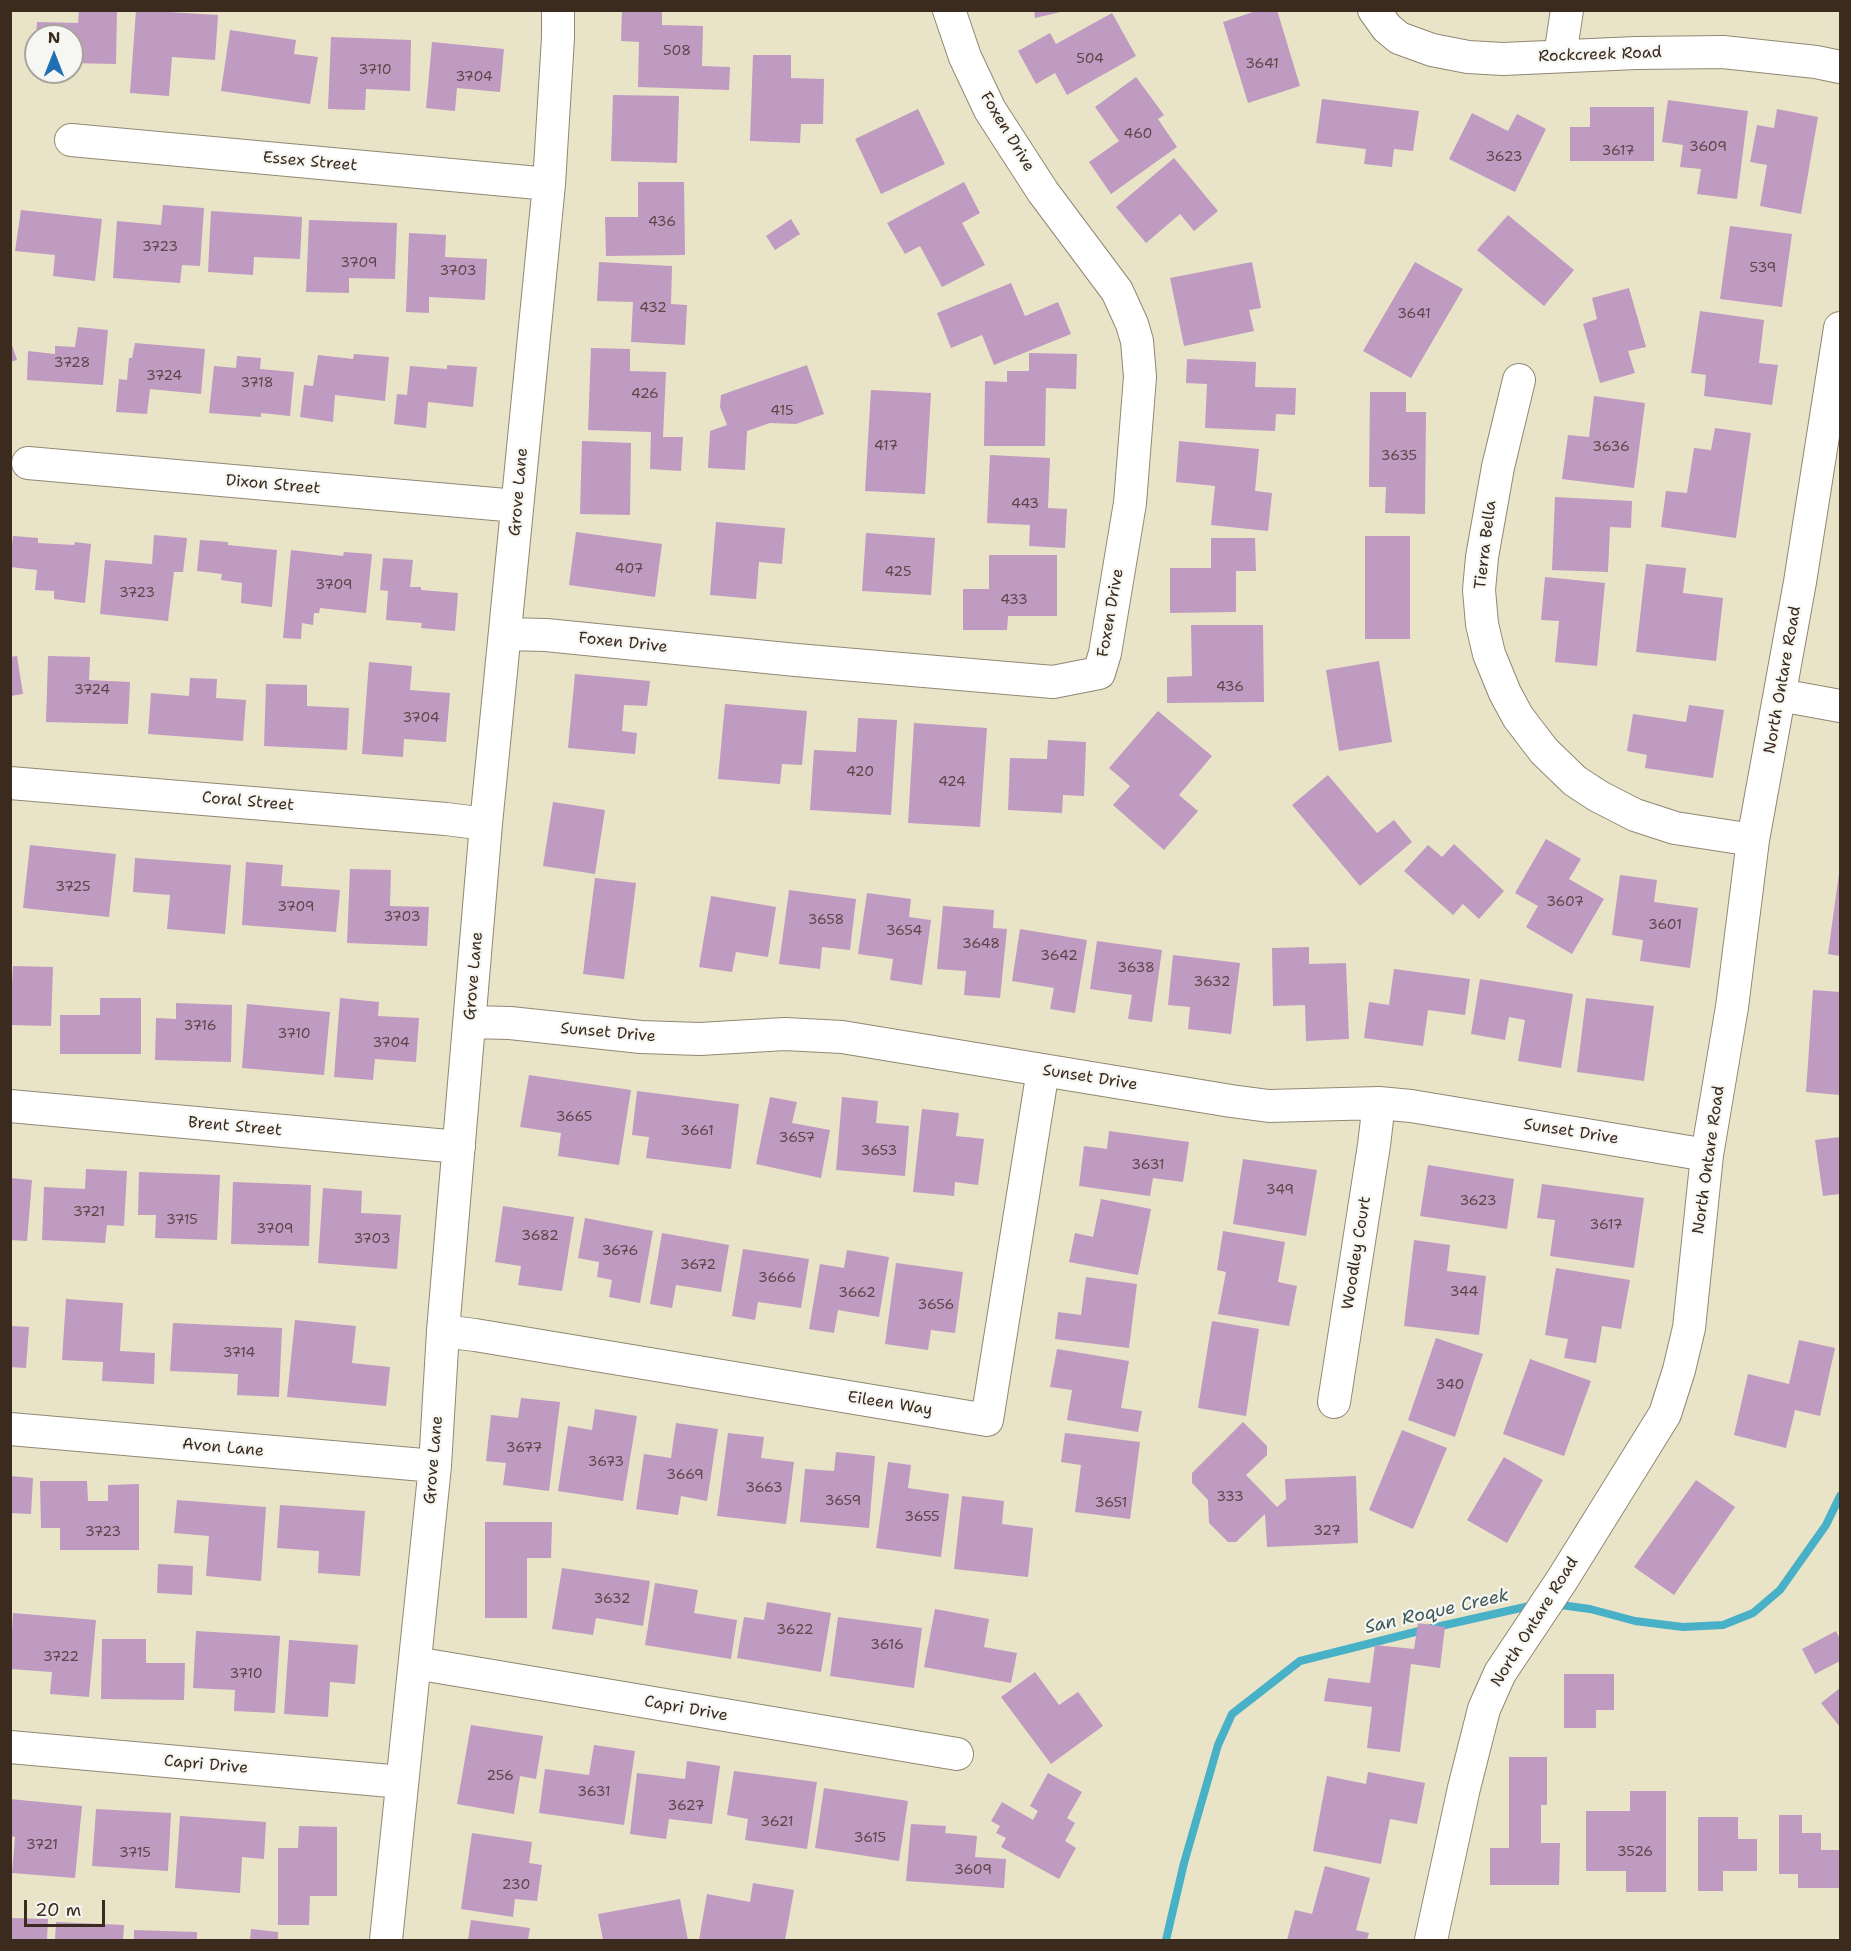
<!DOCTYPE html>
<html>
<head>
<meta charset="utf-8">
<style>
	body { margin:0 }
	#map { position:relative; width:1851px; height:1951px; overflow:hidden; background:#e9e4c7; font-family:"Shantell Sans",sans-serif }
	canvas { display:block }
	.frame { position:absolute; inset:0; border:12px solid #3b2a1e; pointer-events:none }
	.north { position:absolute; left:24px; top:24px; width:60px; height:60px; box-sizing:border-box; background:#f6f6f2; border:2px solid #aba49d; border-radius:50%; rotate:0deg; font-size:16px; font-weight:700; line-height:24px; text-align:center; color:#3b2a1e }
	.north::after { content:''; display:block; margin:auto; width:21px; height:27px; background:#1f6fb2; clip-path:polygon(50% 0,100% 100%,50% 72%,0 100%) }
	.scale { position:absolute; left:24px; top:1900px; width:81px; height:27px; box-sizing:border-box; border:3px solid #3b2a1e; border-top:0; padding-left:8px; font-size:18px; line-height:21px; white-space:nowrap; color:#3b2a1e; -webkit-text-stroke:4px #f6f6f2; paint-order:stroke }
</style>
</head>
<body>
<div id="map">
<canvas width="1851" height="1951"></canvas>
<div class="frame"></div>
<div class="north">N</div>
<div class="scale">20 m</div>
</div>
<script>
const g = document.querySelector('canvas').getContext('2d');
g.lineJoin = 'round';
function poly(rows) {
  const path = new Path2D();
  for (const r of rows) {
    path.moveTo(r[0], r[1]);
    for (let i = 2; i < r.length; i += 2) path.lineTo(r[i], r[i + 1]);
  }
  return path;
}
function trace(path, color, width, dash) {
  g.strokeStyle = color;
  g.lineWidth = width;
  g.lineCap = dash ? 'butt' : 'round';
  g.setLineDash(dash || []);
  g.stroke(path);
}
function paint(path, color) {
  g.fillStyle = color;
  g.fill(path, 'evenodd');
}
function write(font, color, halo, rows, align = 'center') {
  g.font = font + ' "Shantell Sans",sans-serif';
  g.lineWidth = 4.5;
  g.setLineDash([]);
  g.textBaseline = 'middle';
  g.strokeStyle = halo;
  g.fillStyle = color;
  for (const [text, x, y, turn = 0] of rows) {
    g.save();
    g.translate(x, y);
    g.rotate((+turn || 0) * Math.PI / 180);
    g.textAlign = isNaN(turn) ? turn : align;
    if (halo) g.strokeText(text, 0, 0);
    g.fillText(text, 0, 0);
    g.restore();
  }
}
const stream = poly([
	[1553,1604,1590,1609,1635,1621,1683,1627,1723,1625,1753,1613,1780,1590,1826,1525,1840,1496],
	[1166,1940,1184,1863,1218,1745,1232,1714,1300,1661,1423,1630,1534,1605]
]);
const building = poly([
	[79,10,117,10,116,64,72,63,72,36,36,36,37,22,78,23],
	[136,10,218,15,215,60,172,57,169,96,130,93],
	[622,10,662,10,662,25,703,26,702,66,730,67,729,90,638,87,639,42,621,41],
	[1034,10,1064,10,1065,11,1035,18],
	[1259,10,1277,10,1300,86,1248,103,1223,22],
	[1112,13,1136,56,1067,95,1055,73,1036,84,1018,51,1050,33,1056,44],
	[230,30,296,40,294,54,318,57,310,104,221,91],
	[331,37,411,40,410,91,366,89,365,110,328,109],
	[432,42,504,49,500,92,457,88,455,111,426,108],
	[753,55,791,55,791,78,824,79,823,124,801,124,800,143,750,141],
	[1136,77,1164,115,1158,119,1177,147,1111,194,1089,162,1119,141,1095,107],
	[613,95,679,96,677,163,611,161],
	[1322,99,1419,111,1413,151,1394,149,1392,167,1364,164,1366,149,1316,143],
	[1668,100,1748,111,1737,199,1697,194,1701,169,1680,167,1683,145,1662,142],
	[1590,107,1654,107,1654,161,1570,161,1570,127,1590,127],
	[918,109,945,164,881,194,855,139],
	[1777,109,1818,117,1801,214,1760,206,1767,165,1750,162,1757,125,1774,128],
	[1472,113,1508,131,1517,114,1546,129,1515,192,1449,159],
	[1174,158,1218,211,1194,231,1180,214,1146,243,1116,207],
	[638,182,684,182,685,255,606,256,605,217,638,217],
	[964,182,980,213,962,223,985,265,942,287,920,246,905,254,887,223],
	[163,205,204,208,200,266,182,265,180,283,113,278,117,221,161,225],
	[21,210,102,219,95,281,53,276,55,255,15,251],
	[211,211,302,217,300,259,254,257,253,275,208,272],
	[1508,215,1574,270,1544,306,1477,250],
	[791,219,800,234,775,250,766,236],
	[309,220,397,223,395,279,349,278,349,293,306,292],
	[1730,226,1792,234,1782,307,1720,299],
	[409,233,446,235,445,257,487,259,485,300,429,297,429,313,406,312],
	[599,262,672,266,671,304,687,305,685,345,631,342,633,302,597,301],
	[1252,262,1261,308,1249,310,1254,331,1184,346,1170,278],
	[1415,262,1463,289,1411,378,1363,351],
	[1011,283,1025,316,1058,302,1071,334,994,365,982,335,951,348,937,313],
	[1629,288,1646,347,1628,351,1635,373,1600,383,1583,324,1597,319,1592,298],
	[1700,311,1764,320,1759,363,1778,365,1772,405,1704,396,1706,375,1691,373],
	[78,327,108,330,103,385,27,380,28,351,55,354,55,346,75,347],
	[11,342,17,360,10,362,10,343],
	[135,343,205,349,201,394,150,389,147,414,116,412,119,379,127,380,129,358,132,358],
	[591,348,630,349,630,371,666,372,663,437,683,437,681,471,650,469,651,432,588,430],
	[1029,353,1077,354,1076,389,1046,388,1045,446,984,446,985,381,1007,382,1007,371,1029,371],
	[354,354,389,357,385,401,335,395,333,422,300,417,304,385,313,386,318,355,353,359],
	[237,356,261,358,260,369,294,372,290,416,261,413,261,417,209,413,214,366,236,368],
	[1187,359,1256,362,1255,387,1296,388,1295,415,1276,414,1275,431,1205,428,1207,384,1186,383],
	[447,365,477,367,473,407,428,402,426,428,394,424,397,394,407,395,410,366,447,369],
	[807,365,824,414,796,424,770,423,747,431,745,470,708,468,710,431,727,425,720,407,721,395],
	[871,390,931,393,925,494,865,491],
	[1370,392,1406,392,1406,412,1426,412,1425,514,1385,513,1386,487,1369,487],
	[1594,396,1645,403,1634,488,1562,479,1568,435,1589,437],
	[1715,428,1751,433,1736,538,1661,527,1666,491,1687,493,1694,448,1711,450],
	[582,441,631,443,630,515,580,514],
	[1179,441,1259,449,1255,491,1272,493,1268,531,1211,525,1215,486,1176,482],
	[990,455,1050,458,1048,508,1067,509,1065,548,1029,546,1030,525,987,523],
	[1555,497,1632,501,1631,528,1610,527,1608,572,1552,570],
	[716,522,785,528,782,564,759,562,756,599,710,595],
	[576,532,662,544,655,597,569,585],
	[866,533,935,538,931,595,862,591],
	[154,535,187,538,183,572,174,572,168,621,100,614,105,560,152,564],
	[13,536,38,538,38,543,74,545,75,542,91,544,85,603,54,599,54,591,35,590,37,570,10,567],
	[1365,536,1410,536,1410,639,1365,639],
	[1211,538,1255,538,1256,571,1236,571,1236,612,1170,613,1170,568,1211,568],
	[200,540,228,542,228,545,277,550,272,607,241,603,242,583,221,580,222,574,197,571],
	[291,550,343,556,344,552,372,554,366,613,320,608,319,613,314,613,313,625,302,623,301,639,283,638],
	[989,555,1057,555,1057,616,1008,616,1007,630,963,630,963,589,989,589],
	[383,558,413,560,410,587,421,587,421,590,458,593,455,631,421,628,422,623,386,620,388,591,380,590],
	[1646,564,1686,568,1683,593,1723,598,1716,661,1636,652],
	[1545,577,1605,583,1597,666,1555,662,1559,621,1541,620],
	[1191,625,1263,625,1264,702,1167,703,1167,677,1192,676],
	[17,656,23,694,10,696,10,657],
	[48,656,90,657,89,680,130,682,128,724,46,722],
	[1379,661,1392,742,1339,751,1326,670],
	[369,662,412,666,410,690,450,693,446,742,404,739,403,757,362,754],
	[575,674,650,681,647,706,624,705,622,731,637,733,635,754,568,748],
	[190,678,217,679,216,698,246,700,243,741,148,734,151,693,189,696],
	[266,684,307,685,307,706,349,708,347,750,264,746],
	[725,704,807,711,802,765,782,764,780,784,718,779],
	[1689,705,1724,710,1713,778,1645,768,1647,755,1627,751,1633,714,1686,722],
	[1158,711,1212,756,1179,795,1198,811,1164,850,1113,805,1130,786,1109,768],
	[858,718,897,720,891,815,810,810,814,750,856,752],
	[914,723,987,728,980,827,908,823],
	[1048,740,1086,742,1084,796,1063,795,1062,813,1008,810,1010,758,1047,759],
	[1328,775,1377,833,1394,820,1412,842,1360,886,1292,805],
	[553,802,605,810,595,874,543,866],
	[1546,839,1581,859,1569,879,1604,899,1572,954,1526,927,1538,906,1515,893],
	[1454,844,1504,891,1479,919,1463,904,1453,915,1404,871,1428,845,1442,857],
	[30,845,116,854,109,917,23,908],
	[135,858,231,865,225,934,167,929,170,895,133,892],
	[246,862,283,865,281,886,340,890,336,932,242,925],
	[350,869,391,870,390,906,429,907,427,946,347,943],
	[1839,873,1840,874,1840,956,1828,954],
	[1620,875,1657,880,1654,902,1698,908,1690,968,1640,961,1643,940,1612,935],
	[595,878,636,883,624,979,583,974],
	[789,890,856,899,850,950,822,947,820,969,779,964],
	[867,893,911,899,909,917,931,920,922,985,890,980,893,959,858,954],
	[711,896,776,907,768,957,736,952,732,972,699,967],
	[943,906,994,910,993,928,1007,929,1000,998,964,995,966,971,937,969],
	[1020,929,1087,940,1075,1013,1050,1009,1054,988,1012,981],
	[1097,941,1162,950,1152,1022,1128,1019,1132,995,1090,989],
	[1309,947,1309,964,1346,963,1349,1039,1306,1041,1305,1005,1273,1006,1272,948],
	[1173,955,1240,963,1231,1034,1188,1029,1190,1007,1168,1005],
	[13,966,53,967,51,1026,10,1025,10,985,12,985],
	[1394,969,1470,979,1465,1015,1428,1010,1423,1046,1364,1038,1369,1002,1389,1005],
	[1480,979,1573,994,1561,1068,1518,1061,1525,1020,1509,1017,1505,1040,1471,1034],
	[1813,990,1840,992,1840,1095,1806,1092],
	[100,998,141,998,141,1054,60,1054,60,1015,100,1015],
	[340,998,379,1002,378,1016,419,1018,416,1062,375,1059,373,1080,334,1077],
	[1586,998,1654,1006,1644,1081,1577,1072],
	[176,1003,232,1005,231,1062,155,1060,156,1018,176,1019],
	[247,1004,330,1012,324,1075,242,1068],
	[529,1075,631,1090,619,1165,558,1156,561,1133,520,1127],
	[637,1091,739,1104,731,1169,646,1158,649,1137,632,1135],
	[770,1097,797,1102,792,1123,830,1130,821,1178,756,1164],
	[842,1097,878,1101,876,1123,909,1126,905,1176,836,1170],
	[922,1109,959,1113,956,1136,984,1139,978,1185,955,1182,954,1196,913,1192],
	[1109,1131,1189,1142,1183,1182,1153,1178,1150,1196,1079,1186,1084,1146,1107,1149],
	[1840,1137,1840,1194,1823,1196,1815,1140],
	[1243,1159,1317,1170,1306,1236,1233,1224],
	[1428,1165,1514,1179,1507,1229,1420,1216],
	[86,1169,127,1171,124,1226,107,1225,105,1243,42,1240,44,1187,85,1189],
	[139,1172,220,1175,217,1240,155,1238,156,1215,138,1215],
	[10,1178,32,1180,27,1241,10,1240],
	[233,1182,311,1185,309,1246,231,1244],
	[1542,1184,1644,1198,1634,1268,1550,1256,1555,1220,1537,1218],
	[323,1188,362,1191,361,1213,401,1215,397,1269,318,1263],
	[1101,1199,1151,1209,1138,1275,1069,1262,1075,1233,1093,1237],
	[503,1206,574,1217,562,1291,518,1285,521,1266,495,1262],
	[585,1218,653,1231,640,1303,609,1297,612,1280,597,1277,599,1262,578,1258],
	[1223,1231,1285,1242,1278,1282,1297,1286,1289,1326,1218,1314,1226,1272,1217,1270],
	[662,1233,729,1245,721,1292,676,1285,672,1308,650,1304],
	[1414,1240,1450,1245,1447,1271,1486,1276,1479,1335,1404,1326],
	[743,1249,809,1259,801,1308,758,1302,755,1320,732,1316],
	[847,1250,889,1257,879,1317,838,1310,834,1333,809,1329,820,1264,844,1268],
	[896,1263,963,1272,955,1333,931,1330,928,1350,885,1344],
	[1556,1268,1630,1280,1621,1329,1602,1326,1596,1363,1564,1358,1568,1339,1545,1335],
	[1086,1277,1137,1284,1129,1348,1055,1339,1058,1312,1081,1315],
	[66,1299,123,1303,120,1351,155,1353,154,1384,102,1381,103,1362,62,1360],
	[295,1320,356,1326,352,1363,390,1367,386,1406,287,1397],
	[1212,1321,1259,1329,1246,1416,1198,1408],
	[173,1323,282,1328,279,1397,237,1395,238,1374,170,1371],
	[10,1326,29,1327,26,1368,10,1367],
	[1436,1338,1483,1354,1455,1437,1408,1420],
	[1799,1340,1835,1348,1820,1416,1795,1410,1786,1448,1734,1435,1748,1374,1789,1384],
	[1057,1349,1129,1361,1121,1408,1142,1411,1138,1432,1067,1420,1072,1390,1050,1387],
	[1530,1359,1591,1381,1564,1456,1503,1434],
	[521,1398,560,1402,549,1491,503,1485,506,1463,486,1461,491,1415,518,1418],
	[595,1409,637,1416,623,1501,558,1491,568,1426,592,1430],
	[1243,1422,1267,1446,1267,1455,1246,1475,1277,1507,1286,1499,1285,1479,1356,1476,1358,1543,1267,1547,1265,1514,1236,1542,1228,1542,1209,1523,1208,1500,1192,1483,1192,1473],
	[676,1423,718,1429,707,1501,681,1496,678,1515,636,1509,644,1454,671,1458],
	[1402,1430,1447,1448,1413,1529,1369,1510],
	[728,1433,764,1437,761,1458,794,1462,786,1524,717,1516],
	[1065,1433,1140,1442,1130,1519,1075,1512,1081,1465,1061,1462],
	[836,1452,875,1456,869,1528,800,1522,805,1469,834,1471],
	[1504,1457,1543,1480,1507,1543,1467,1520],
	[888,1462,911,1465,908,1488,949,1494,941,1557,876,1548],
	[10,1476,33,1478,31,1514,10,1513],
	[1696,1480,1735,1507,1674,1595,1634,1567],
	[40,1481,87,1481,88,1501,108,1501,108,1485,139,1484,139,1550,60,1550,60,1528,41,1528],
	[962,1496,1004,1501,1002,1524,1033,1528,1028,1577,954,1569],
	[177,1500,266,1507,261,1581,206,1576,209,1536,174,1533],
	[280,1505,365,1511,360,1576,318,1573,319,1551,277,1548],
	[485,1522,552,1522,551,1558,527,1558,527,1618,485,1618],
	[158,1564,193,1566,192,1595,157,1593],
	[562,1568,650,1581,643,1626,596,1618,593,1635,552,1629],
	[655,1583,698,1590,694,1613,737,1620,731,1659,645,1645],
	[767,1602,831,1613,821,1672,737,1658,744,1617,764,1620],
	[935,1609,989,1619,984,1647,1017,1653,1011,1683,924,1667],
	[13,1613,96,1620,89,1697,50,1694,52,1672,10,1669],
	[838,1617,922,1628,914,1688,830,1676],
	[1418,1623,1445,1627,1440,1668,1411,1664,1400,1752,1367,1748,1372,1707,1324,1701,1328,1678,1370,1683,1375,1645,1414,1649],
	[196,1631,280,1636,275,1713,234,1711,235,1690,193,1688],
	[1836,1631,1840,1639,1840,1661,1815,1674,1802,1649],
	[102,1639,146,1639,146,1663,185,1663,184,1700,101,1699],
	[289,1640,358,1645,355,1684,330,1682,328,1717,284,1714],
	[1035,1672,1059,1705,1078,1692,1103,1726,1051,1764,1001,1697],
	[1564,1674,1614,1674,1614,1710,1596,1710,1596,1728,1564,1728],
	[1840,1688,1840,1727,1821,1703],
	[471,1725,543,1736,536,1779,520,1776,514,1814,457,1804],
	[594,1745,635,1751,624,1825,539,1813,545,1769,589,1775],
	[1509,1757,1547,1757,1547,1805,1541,1805,1541,1843,1560,1843,1559,1885,1490,1885,1490,1848,1509,1848],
	[687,1761,720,1766,712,1824,669,1819,666,1839,630,1834,637,1773,685,1779],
	[734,1771,817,1782,807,1849,745,1840,748,1819,727,1815],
	[1368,1772,1425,1783,1417,1824,1390,1819,1381,1864,1313,1851,1327,1776,1366,1784],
	[1048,1773,1082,1792,1067,1818,1075,1823,1065,1841,1076,1848,1059,1879,1001,1847,1006,1838,996,1833,1000,1826,991,1821,1002,1802,1033,1820,1038,1811,1030,1806],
	[824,1788,908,1801,899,1861,815,1848],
	[1630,1791,1666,1791,1666,1892,1626,1892,1626,1871,1586,1871,1586,1811,1630,1811],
	[10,1799,82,1806,75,1878,12,1873,15,1837,10,1836],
	[96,1809,171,1813,168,1871,92,1866],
	[1779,1815,1802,1815,1802,1833,1821,1833,1821,1850,1840,1850,1840,1888,1798,1888,1798,1874,1779,1874],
	[180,1816,266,1822,264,1859,242,1857,240,1893,175,1888],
	[1698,1817,1738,1817,1738,1839,1757,1839,1757,1871,1723,1871,1723,1891,1698,1891],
	[911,1824,946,1826,945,1833,977,1836,975,1857,1006,1859,1004,1888,906,1881],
	[299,1826,337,1827,337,1896,310,1896,309,1925,278,1925,278,1848,298,1848],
	[472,1833,532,1842,529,1863,542,1865,537,1901,515,1899,513,1917,461,1909],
	[1325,1866,1370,1878,1356,1930,1369,1933,1367,1940,1287,1940,1295,1910,1312,1914],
	[753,1883,794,1890,785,1940,699,1940,707,1894,750,1902],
	[680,1899,688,1940,603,1940,598,1914],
	[10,1918,48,1919,47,1940,10,1940],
	[471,1920,530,1928,528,1940,468,1940],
	[56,1922,124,1925,123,1940,55,1940],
	[251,1929,278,1932,278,1940,250,1940],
	[134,1930,197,1932,197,1940,134,1940]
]);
const minor = poly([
	[1374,10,1387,28,1399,38,1432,50,1468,57,1503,59,1636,53,1723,52,1816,62,1840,67],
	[1560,56,1567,10],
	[71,140,549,184],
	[1519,380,1498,467,1482,557,1479,590,1482,624,1489,654,1505,693,1518,717,1544,751,1575,781,1598,796,1635,815,1675,828,1753,840],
	[28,463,517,506],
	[505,634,546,635,796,660,1053,682,1099,673,1105,653,1130,503,1140,377,1137,341,1132,324,1117,291,1043,192,990,110,965,57,949,10],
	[1780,695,1840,706],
	[10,783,446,819,486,824],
	[470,1022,510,1023,641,1037,700,1039,785,1034,842,1037,1231,1101,1269,1106,1379,1103,1411,1106,1707,1155],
	[10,1106,459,1147],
	[443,1331,475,1335,987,1420,1043,1070],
	[1334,1402,1374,1145,1379,1103],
	[10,1429,435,1466],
	[415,1663,957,1754],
	[10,1747,402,1782],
	[386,1940,435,1466,443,1331,486,824,549,184,558,38,558,10],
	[1431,1940,1464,1788,1484,1709,1500,1673,1562,1580,1665,1414,1679,1370,1689,1328,1707,1155,1732,1007,1753,840,1800,582,1840,328]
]);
const numberNames = [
	["508",677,51],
	["504",1090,59],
	["3641",1262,64],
	["3710",375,70],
	["3704",474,77],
	["460",1138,134],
	["3609",1708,147],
	["3617",1618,151],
	["3623",1504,157],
	["436",662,222],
	["3723",160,247],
	["3709",359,263],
	["539",1763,268],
	["3703",458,271],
	["432",653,308],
	["3641",1414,314],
	["3728",72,363],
	["3724",164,376],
	["3718",257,383],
	["426",645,394],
	["415",782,411],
	["417",886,446],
	["3636",1611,447],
	["3635",1399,456],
	["443",1025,504],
	["407",629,569],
	["425",898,572],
	["3709",334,585],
	["3723",137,593],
	["433",1014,600],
	["436",1230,687],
	["3724",92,690],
	["3704",421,718],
	["420",860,772],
	["424",952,782],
	["3725",73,887],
	["3607",1565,902],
	["3709",296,907],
	["3703",402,917],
	["3658",826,920],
	["3601",1665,925],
	["3654",904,931],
	["3648",981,944],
	["3642",1059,956],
	["3638",1136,968],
	["3632",1212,982],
	["3716",200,1026],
	["3710",294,1034],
	["3704",391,1043],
	["3665",574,1117],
	["3661",697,1131],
	["3657",797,1138],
	["3653",879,1151],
	["3631",1148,1165],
	["349",1280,1190],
	["3623",1478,1201],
	["3721",89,1212],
	["3715",182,1220],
	["3617",1606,1225],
	["3709",275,1229],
	["3682",540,1236],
	["3703",372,1239],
	["3676",620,1251],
	["3672",698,1265],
	["3666",777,1278],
	["344",1464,1292],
	["3662",857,1293],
	["3656",936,1305],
	["3714",239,1353],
	["340",1450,1385],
	["3677",524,1448],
	["3673",606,1462],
	["3669",685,1475],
	["3663",764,1488],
	["333",1230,1497],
	["3659",843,1501],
	["3651",1111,1503],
	["3655",922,1517],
	["327",1327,1531],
	["3723",103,1532],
	["3632",612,1599],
	["3622",795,1630],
	["3616",887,1645],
	["3722",61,1657],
	["3710",246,1674],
	["256",500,1776],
	["3631",594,1792],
	["3627",686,1806],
	["3621",777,1822],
	["3615",870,1838],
	["3721",42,1845],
	["3526",1635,1852],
	["3715",135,1853],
	["3609",973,1870],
	["230",516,1885]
];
const streetNames = [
	["Rockcreek Road",1600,55,-2],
	["Foxen Drive",1007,132,59],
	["Essex Street",310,162,5],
	["Dixon Street",273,485,5],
	["Grove Lane",519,492,-85],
	["Tierra Bella",1486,545,-83],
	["Foxen Drive",1111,613,-80],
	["Foxen Drive",623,643,6],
	["North Ontare Road",1783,680,-80],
	["Coral Street",248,802,5],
	["Grove Lane",474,976,-85],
	["Sunset Drive",608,1033,5],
	["Sunset Drive",1090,1078,9],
	["Brent Street",235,1127,5],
	["Sunset Drive",1571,1132,9],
	["North Ontare Road",1709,1160,-82],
	["Woodley Court",1357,1253,-81],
	["Eileen Way",890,1404,9],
	["Avon Lane",223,1448,5],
	["Grove Lane",434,1460,-85],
	["North Ontare Road",1535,1622,-58],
	["Capri Drive",686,1709,10],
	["Capri Drive",206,1765,5]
];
const waterNames = [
	["San Roque Creek",1437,1612,-13]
];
trace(stream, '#48b0c7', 8);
paint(building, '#bf9ac1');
trace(minor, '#928772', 34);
trace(minor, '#fff', 32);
write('14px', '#5c4647', null, numberNames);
write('16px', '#3b2a1e', '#f6f6f2', streetNames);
write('italic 18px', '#405959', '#f6f6f2', waterNames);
</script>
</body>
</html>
